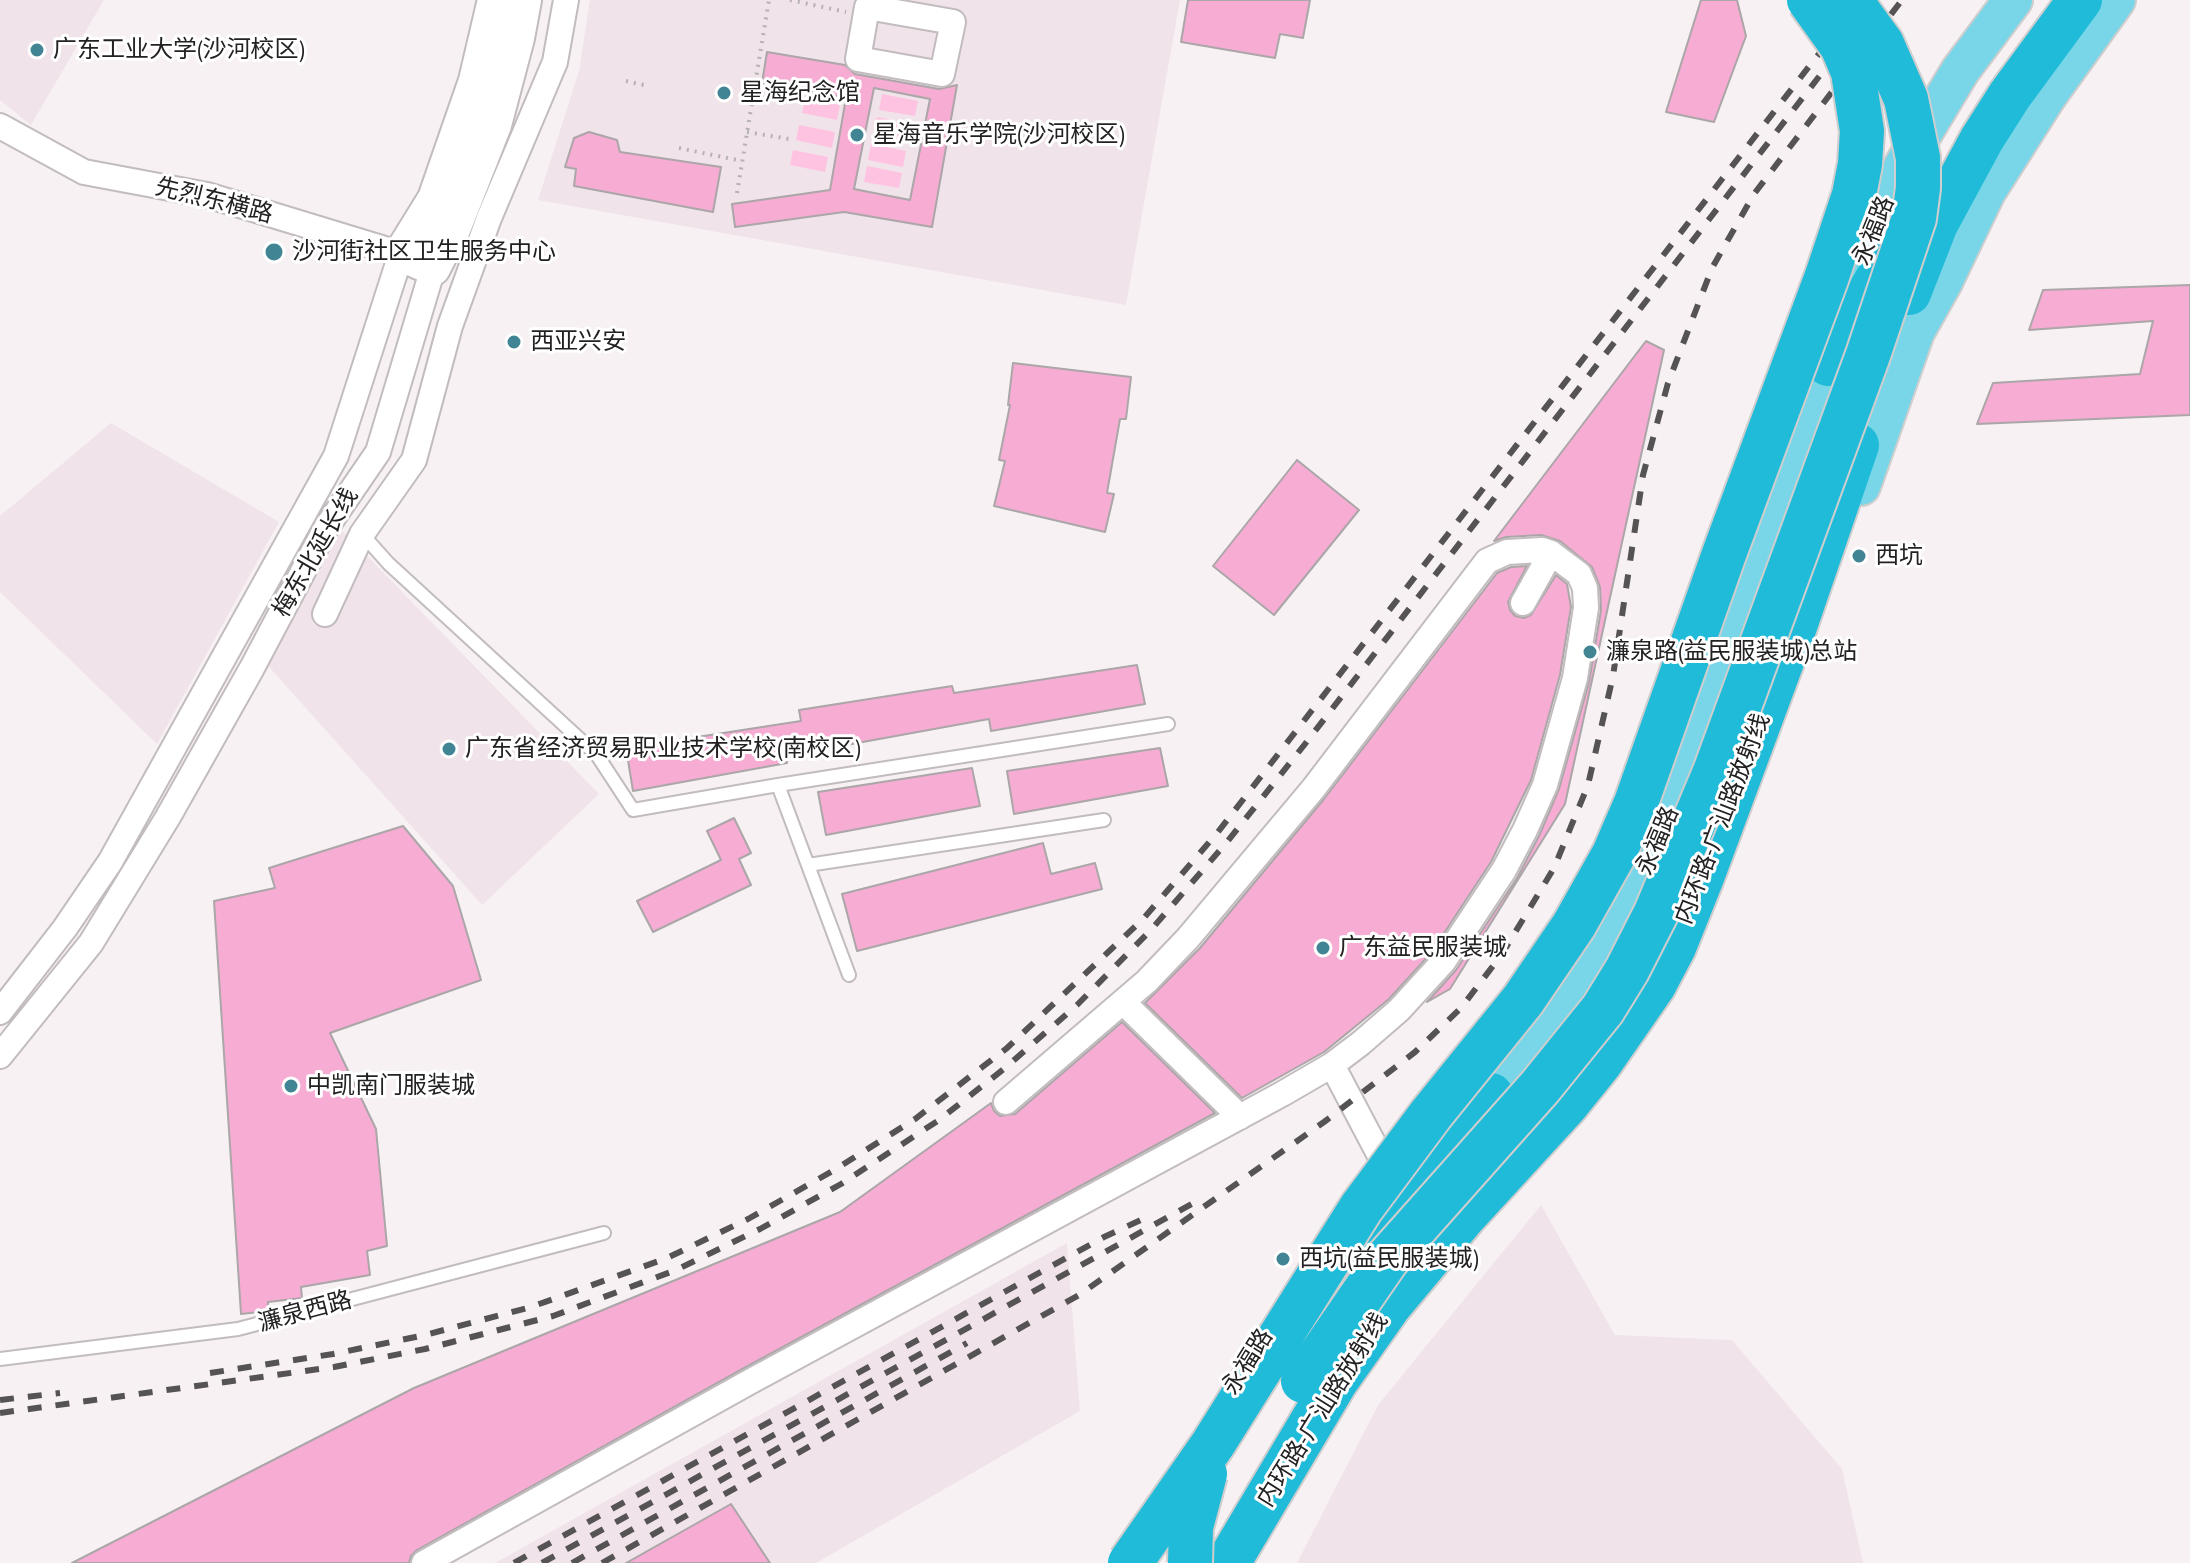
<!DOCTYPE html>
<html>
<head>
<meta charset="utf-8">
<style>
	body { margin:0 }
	canvas { display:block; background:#f7f1f4 }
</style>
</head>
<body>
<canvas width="2190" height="1563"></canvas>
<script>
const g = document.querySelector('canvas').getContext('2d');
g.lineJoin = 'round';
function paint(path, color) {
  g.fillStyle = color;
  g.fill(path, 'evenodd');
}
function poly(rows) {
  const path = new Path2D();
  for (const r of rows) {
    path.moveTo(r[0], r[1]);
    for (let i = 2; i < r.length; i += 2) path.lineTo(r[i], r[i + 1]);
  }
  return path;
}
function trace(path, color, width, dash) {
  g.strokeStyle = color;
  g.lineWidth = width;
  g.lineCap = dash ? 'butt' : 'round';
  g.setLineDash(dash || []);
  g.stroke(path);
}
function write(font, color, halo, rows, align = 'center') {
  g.font = font + ' "PT Sans Narrow","Noto Sans SC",sans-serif';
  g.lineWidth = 6;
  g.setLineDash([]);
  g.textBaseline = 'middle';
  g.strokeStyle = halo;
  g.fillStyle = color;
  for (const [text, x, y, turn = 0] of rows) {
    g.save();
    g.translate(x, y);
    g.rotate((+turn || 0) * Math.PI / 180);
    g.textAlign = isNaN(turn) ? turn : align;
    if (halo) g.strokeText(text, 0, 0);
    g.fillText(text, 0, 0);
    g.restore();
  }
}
const built = poly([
	[0,0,104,0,31,125,0,100],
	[590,0,1180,0,1126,305,538,200,579,71],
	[111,423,279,522,157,744,0,592,0,516],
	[338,526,599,794,482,905,262,659],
	[1541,1205,1615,1335,1732,1340,1842,1469,1863,1563,1297,1563,1378,1405],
	[1067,1243,1080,1411,816,1563,495,1563]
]);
const green = poly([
	[882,94,918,101,915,116,879,110],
	[805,98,840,105,837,120,802,113],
	[877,117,912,124,909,139,874,132],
	[799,125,835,132,832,148,796,140],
	[871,144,906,151,903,167,868,160],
	[793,150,828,157,825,172,790,165],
	[867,166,902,173,899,188,864,182]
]);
const building = poly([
	[1188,0,1310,0,1303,38,1280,34,1275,58,1181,42,1188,0],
	[1701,0,1737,0,1746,36,1714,122,1666,112,1701,0],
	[767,52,845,65,855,74,939,89,957,85,932,227,844,212,735,227,732,204,830,190,846,98,762,83,767,52],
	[874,88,930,99,910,200,854,189,874,88],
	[589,132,617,140,620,152,721,167,713,212,574,186,576,169,565,167,574,138,589,132],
	[2190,285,2190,415,1977,424,1993,383,2140,374,2153,321,2029,330,2043,290,2190,285],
	[1646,341,1664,350,1565,804,1450,989,1427,1002,1456,970,1517,878,1539,836,1559,789,1589,682,1601,610,1600,587,1592,567,1560,541,1541,535,1506,537,1494,541,1646,341],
	[1013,363,1131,377,1126,419,1120,419,1107,493,1114,494,1105,532,994,506,1005,461,999,460,1010,405,1008,405,1013,363],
	[1297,460,1359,510,1274,615,1213,566,1297,460],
	[1527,566,1508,602,1510,610,1515,616,1524,618,1531,615,1556,575,1567,584,1571,607,1560,675,1531,780,1491,862,1431,953,1389,999,1324,1052,1242,1098,1145,1003,1200,948,1324,799,1497,573,1511,567,1527,566],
	[1137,665,1145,704,991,731,989,719,786,756,787,763,633,791,626,748,801,721,799,710,952,686,954,693,1137,665],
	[1160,748,1168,786,1014,814,1007,771,1160,748],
	[972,768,980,806,826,835,818,792,972,768],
	[734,818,751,853,739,859,751,885,653,932,637,901,721,860,707,831,734,818],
	[403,826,453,886,481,980,330,1033,376,1129,387,1246,367,1251,370,1275,301,1287,302,1298,268,1302,268,1311,241,1314,214,901,275,888,269,868,403,826],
	[1043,843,1051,874,1095,863,1102,889,857,951,842,894,1043,843],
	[1122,1022,1215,1113,746,1367,417,1550,411,1556,409,1563,72,1563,414,1388,840,1212,991,1103,994,1111,1000,1116,1015,1114,1122,1022],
	[731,1504,770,1563,626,1563,731,1504]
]);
const path = poly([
	[790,0,846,12],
	[626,81,648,86],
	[747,132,789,139],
	[679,148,742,161],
	[737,193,769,0]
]);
const lane = poly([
	[362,534,389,564,597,755,633,810,778,785,849,975],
	[778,785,1168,724],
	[808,865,1104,820],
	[0,1359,238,1329,604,1233]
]);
const street = poly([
	[867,7,953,22,942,74,858,59,867,7],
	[0,126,84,172,207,195,401,254,336,456,110,862,65,928,0,1012],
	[1523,603,1551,553],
	[325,614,362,534,414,460,450,326,489,218,555,62,566,0],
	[1123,1002,1240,1117],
	[0,1056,91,943,168,817,252,668,326,528,378,452,433,268],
	[1332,1065,1388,1171],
	[424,1563,753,1380,1282,1094,1332,1065,1361,1043,1399,1010,1443,962,1504,870,1525,830,1545,785,1575,678,1586,608,1585,588,1579,574,1551,553,1542,550,1507,552,1487,561,1313,789,1188,938,1147,981,1006,1102]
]);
const secondary = poly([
	[495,0,476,81,435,199,401,254,433,268,453,229,494,125,517,38,524,0]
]);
const primary = poly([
	[1861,486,1915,332,1943,282,1986,192,2047,96,2116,0],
	[1468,1112,1491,1095,1518,1068,1545,1035,1599,960,1626,914,1674,804,1726,666,1869,236,1905,163,1960,71,2013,0]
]);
const highway = poly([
	[1909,293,1936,224,1982,139,2010,95,2080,0],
	[1828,364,1892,253],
	[1350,1255,1436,1151,1491,1095],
	[1228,1563,1336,1381,1389,1306,1466,1214,1567,1104,1600,1063,1654,985,1674,947,1702,877,1795,626,1857,445]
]);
const rail = poly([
	[210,1373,333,1354,425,1335,531,1307,667,1258,748,1219,836,1169,915,1119,1007,1048,1143,919,1218,832,1814,60,1863,0],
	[0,1400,60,1393],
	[0,1413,334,1367,425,1349,553,1316,676,1270,760,1229,841,1184,939,1120,1005,1068,1077,1005,1150,931,1227,842,1305,744,1878,0],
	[514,1563,1104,1237,1145,1218],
	[542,1563,1199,1200],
	[572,1563,967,1343],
	[602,1563,1079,1295,1324,1122,1415,1052,1461,1008,1502,954,1554,868,1588,785,1613,676,1643,475,1668,383,1712,268,1754,194,1902,0]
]);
const highwayBridge = poly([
	[1303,1381,1387,1259,1540,1087,1603,1009,1627,970,1656,913,1715,772,1868,355,1914,218,1918,188,1918,158,1906,99,1882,44,1850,0],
	[1130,1563,1213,1444,1361,1208,1431,1114,1523,1000,1574,925,1614,854,1636,803,1724,554,1827,276,1854,195,1860,164,1862,131,1853,72,1842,46,1809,0],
	[1190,1563,1191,1527,1205,1474]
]);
const markers = [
	[37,50,8,"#418594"],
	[724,93,8,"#418594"],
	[857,135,8,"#418594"],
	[274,252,10,"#418594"],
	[514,342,8,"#418594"],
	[1859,556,8,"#418594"],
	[1590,652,8,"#418594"],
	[449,749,8,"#418594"],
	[1323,948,8,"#418594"],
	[291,1086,8,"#418594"],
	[1283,1259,8,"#418594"]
];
const poiNames = [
	["广东工业大学(沙河校区)",53,50],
	["星海纪念馆",740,93],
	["星海音乐学院(沙河校区)",873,135],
	["沙河街社区卫生服务中心",292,252],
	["西亚兴安",530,342],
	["西坑",1875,556],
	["濂泉路(益民服装城)总站",1606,652],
	["广东省经济贸易职业技术学校(南校区)",465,749],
	["广东益民服装城",1339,948],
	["中凯南门服装城",307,1086],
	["西坑(益民服装城)",1299,1259]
];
const streetNames = [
	["先烈东横路",214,201,14],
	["永福路",1874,231,-68],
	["梅东北延长线",316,553,-60],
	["内环路-广汕路放射线",1723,819,-69],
	["永福路",1658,841,-67],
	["濂泉西路",305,1312,-15],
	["永福路",1248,1362,-58],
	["内环路-广汕路放射线",1323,1410,-58]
];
paint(built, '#f1e3ea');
paint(green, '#fec3e1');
paint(building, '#f6acd3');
trace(building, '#aba6a8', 2);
trace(lane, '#c2bcbf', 16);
trace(street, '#c2bcbf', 28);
trace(secondary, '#c2bcbf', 38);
trace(primary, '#cfcece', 42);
trace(highway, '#cfcece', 48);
trace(path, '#b6b2b4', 4, [2, 6]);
trace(lane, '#fff', 12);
trace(street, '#fff', 24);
trace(secondary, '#fff', 34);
trace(primary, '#79d6e8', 38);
trace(highway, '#20bbd9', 44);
trace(rail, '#555354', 6, [14, 14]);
trace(highwayBridge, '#cfcece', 48, []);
trace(highwayBridge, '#20bbd9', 44);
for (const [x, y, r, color] of markers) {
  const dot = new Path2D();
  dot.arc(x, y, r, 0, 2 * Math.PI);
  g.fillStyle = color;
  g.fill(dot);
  trace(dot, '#fff', 3);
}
write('24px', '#232122', '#fff', poiNames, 'left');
write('24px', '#232122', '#fff', streetNames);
</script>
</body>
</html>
